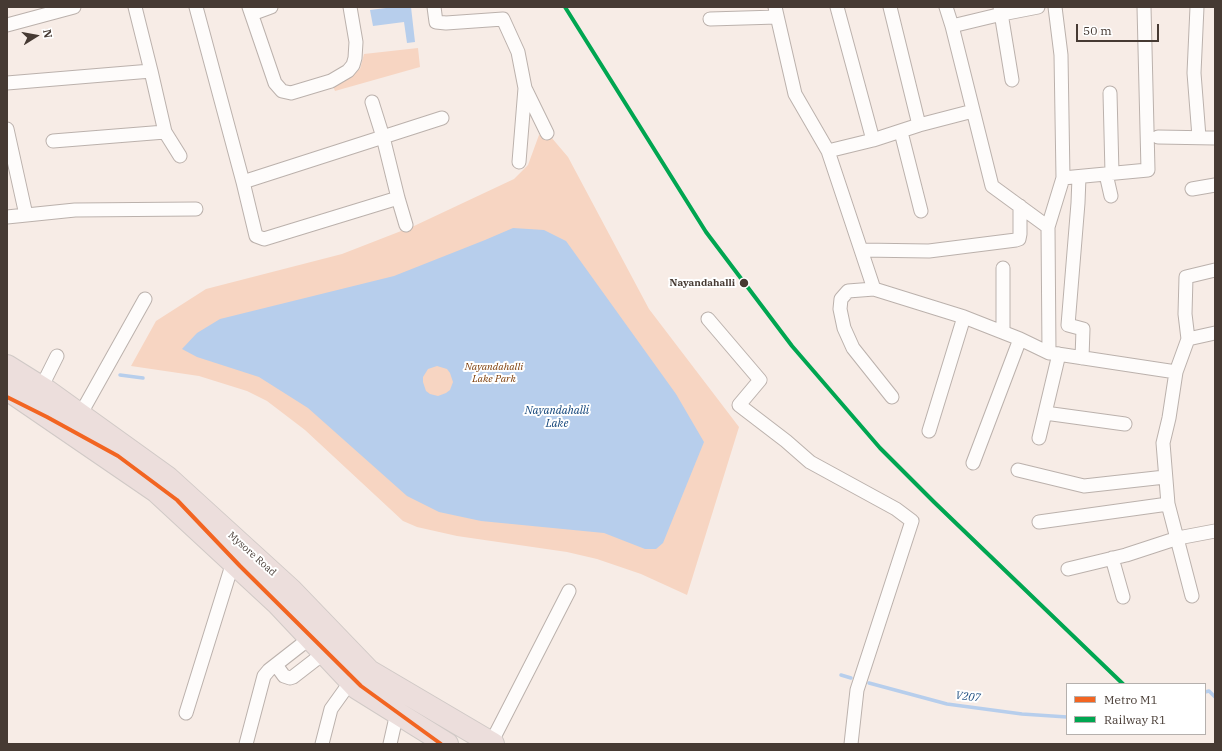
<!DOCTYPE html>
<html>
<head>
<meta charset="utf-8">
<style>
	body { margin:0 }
	#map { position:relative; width:1222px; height:751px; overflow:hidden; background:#f7ece6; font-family:"IBM Plex Serif",serif }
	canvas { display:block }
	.frame { position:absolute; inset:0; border:8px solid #463a33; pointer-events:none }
	.legend { position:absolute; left:1066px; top:683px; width:140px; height:52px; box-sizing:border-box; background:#fff; border:1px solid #b5b0ad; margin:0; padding:5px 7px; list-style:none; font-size:12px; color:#463a33 }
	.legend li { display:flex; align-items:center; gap:8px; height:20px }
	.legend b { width:20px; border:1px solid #b5b0ad }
	.north { position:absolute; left:16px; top:16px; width:40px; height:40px; -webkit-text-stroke:3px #fff; paint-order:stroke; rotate:79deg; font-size:11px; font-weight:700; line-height:16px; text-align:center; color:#463a33 }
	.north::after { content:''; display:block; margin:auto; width:14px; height:18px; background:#463a33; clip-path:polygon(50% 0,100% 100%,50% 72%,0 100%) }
	.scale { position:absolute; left:1076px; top:24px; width:83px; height:18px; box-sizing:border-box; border:2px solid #463a33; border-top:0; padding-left:5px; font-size:12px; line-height:14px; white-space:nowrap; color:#463a33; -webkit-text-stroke:3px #fff; paint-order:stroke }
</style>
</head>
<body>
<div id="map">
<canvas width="1222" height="751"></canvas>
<div class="frame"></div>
<ul class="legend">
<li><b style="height:5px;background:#f26522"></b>Metro M1</li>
<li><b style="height:5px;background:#00a651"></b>Railway R1</li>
</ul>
<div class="north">N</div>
<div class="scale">50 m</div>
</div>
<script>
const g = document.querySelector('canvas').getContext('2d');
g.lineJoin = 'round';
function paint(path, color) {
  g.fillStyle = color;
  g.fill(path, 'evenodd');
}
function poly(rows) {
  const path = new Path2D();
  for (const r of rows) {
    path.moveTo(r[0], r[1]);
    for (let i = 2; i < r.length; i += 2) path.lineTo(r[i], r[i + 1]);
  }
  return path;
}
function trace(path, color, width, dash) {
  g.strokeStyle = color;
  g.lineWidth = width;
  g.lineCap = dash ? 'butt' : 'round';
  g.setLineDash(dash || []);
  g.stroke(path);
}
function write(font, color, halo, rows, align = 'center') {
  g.font = font + ' "IBM Plex Serif",serif';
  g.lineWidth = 4;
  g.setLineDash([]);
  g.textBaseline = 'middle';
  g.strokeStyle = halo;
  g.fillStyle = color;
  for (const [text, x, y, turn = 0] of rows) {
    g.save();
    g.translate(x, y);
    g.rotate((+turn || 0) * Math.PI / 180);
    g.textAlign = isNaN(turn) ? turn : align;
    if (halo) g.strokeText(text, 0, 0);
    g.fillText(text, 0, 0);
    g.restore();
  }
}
const green = poly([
	[418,48,420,67,335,91,333,86,360,69,364,54],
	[539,135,551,137,568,157,649,309,739,427,687,595,641,574,597,559,567,552,457,536,417,527,403,521,305,430,267,401,247,391,199,376,131,366,156,321,206,289,342,254,414,226,514,179,528,165]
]);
const water = poly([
	[394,7,411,7,415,42,407,43,404,22,373,26,370,10],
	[513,228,544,230,566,241,676,394,704,442,663,543,656,549,645,549,604,533,481,521,439,512,407,496,308,408,259,377,197,357,182,349,197,333,220,319,394,276,485,240],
	[437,366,447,369,450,373,453,382,450,390,446,393,438,396,430,394,426,391,423,382,423,377,428,369]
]);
const stream = poly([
	[120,375,143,378],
	[841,675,851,678],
	[869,683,947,704,1022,714,1067,717],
	[1205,692,1209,691,1215,697]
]);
const street = poly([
	[135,7,151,71],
	[196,7,243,182,256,236,264,239,398,198],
	[249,7,275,83,282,91,291,93,331,81,348,71,353,65,355,58,356,42,350,7],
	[434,7,436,22,446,23,503,19,518,52,525,88,547,133],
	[775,7,795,94,828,151,874,289,964,317,1020,339],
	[837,7,873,140],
	[890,7,919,125],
	[946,7,952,26],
	[1000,7,1012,80],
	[1055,7,1061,55,1063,178],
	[1197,7,1194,73,1199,137],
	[252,14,271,7],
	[710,19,777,17],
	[7,25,74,7],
	[7,83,151,71,165,132,180,156],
	[1110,93,1112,173],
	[372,102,383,137,398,198,406,225],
	[7,129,26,215],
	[901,132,921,211],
	[1158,137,1215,138],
	[53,141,165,132],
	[828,151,873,140,919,125,973,111],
	[519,162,525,88],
	[1106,174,1111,196],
	[1079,177,1078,203,1068,325,1083,329,1082,358],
	[243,182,442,118],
	[1192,189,1215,185],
	[7,217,75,210,196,209],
	[1048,227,1063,178,1148,170,1144,7],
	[861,250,929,251,1016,240,1019,239,1020,234,1020,206],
	[874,289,848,291,841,299,840,309,844,328,853,348,892,397],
	[708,319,760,380,739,405,786,441,810,462,896,509,912,521,857,690,851,744],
	[1003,332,1003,268],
	[1188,339,1185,314,1186,277,1215,270],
	[1051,353,1176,372],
	[1059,354,1045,413,1125,424],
	[41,388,57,356],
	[80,415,145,299],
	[929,431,964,317],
	[1039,438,1045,413],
	[973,463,1020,339,1049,353,1048,227,992,186,952,26,1002,14,1038,7],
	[1018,470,1084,486,1165,477],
	[1039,522,1168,504],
	[1112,558,1123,597],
	[1068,569,1126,555,1178,538,1215,531],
	[1192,596,1168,504,1163,443,1169,418,1176,372,1188,339,1215,333],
	[276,665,284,676,290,678,293,677,324,653],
	[186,713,233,562],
	[491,743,569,591],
	[246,744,264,676,269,670,310,638],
	[322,744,331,709,351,681],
	[390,744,397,713]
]);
const highway = poly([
	[7,366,47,391,168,478,291,590,369,671,493,744],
	[7,389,156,491,278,604,357,688,447,744]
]);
const rail1 = poly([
	[565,7,706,232,792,346,880,448,934,502,1123,684]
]);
const metro1 = poly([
	[7,397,47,417,118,456,177,500,240,566,361,686,441,744]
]);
const markers = [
	[744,283,5,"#463a33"]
];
const stopNames = [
	["Nayandahalli",735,283]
];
const parkNames = [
	["Nayandahalli",494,367],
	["Lake Park",494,379]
];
const streetNames = [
	["Mysore Road",252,554,42]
];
const waterNames = [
	["Nayandahalli",557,411],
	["Lake",557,424],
	["V207",968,697,6]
];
paint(green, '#f7d5c2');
paint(water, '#b7ceec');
trace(stream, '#b7ceec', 3.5);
trace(street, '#bbb1ac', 15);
trace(highway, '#d0c9c6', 24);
trace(street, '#fefcfb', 13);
trace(highway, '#ecdedc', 22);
trace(rail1, '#00a651', 4);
trace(metro1, '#f26522', 4);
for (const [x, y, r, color] of markers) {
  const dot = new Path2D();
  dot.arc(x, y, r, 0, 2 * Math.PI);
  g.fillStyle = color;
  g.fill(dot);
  trace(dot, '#fff', 1.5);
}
write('bold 10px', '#463a33', '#fff', stopNames, 'right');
write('italic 10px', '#7b3b07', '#fff', parkNames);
write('10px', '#463a33', '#fff', streetNames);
write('italic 11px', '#0e4278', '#fff', waterNames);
</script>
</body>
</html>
